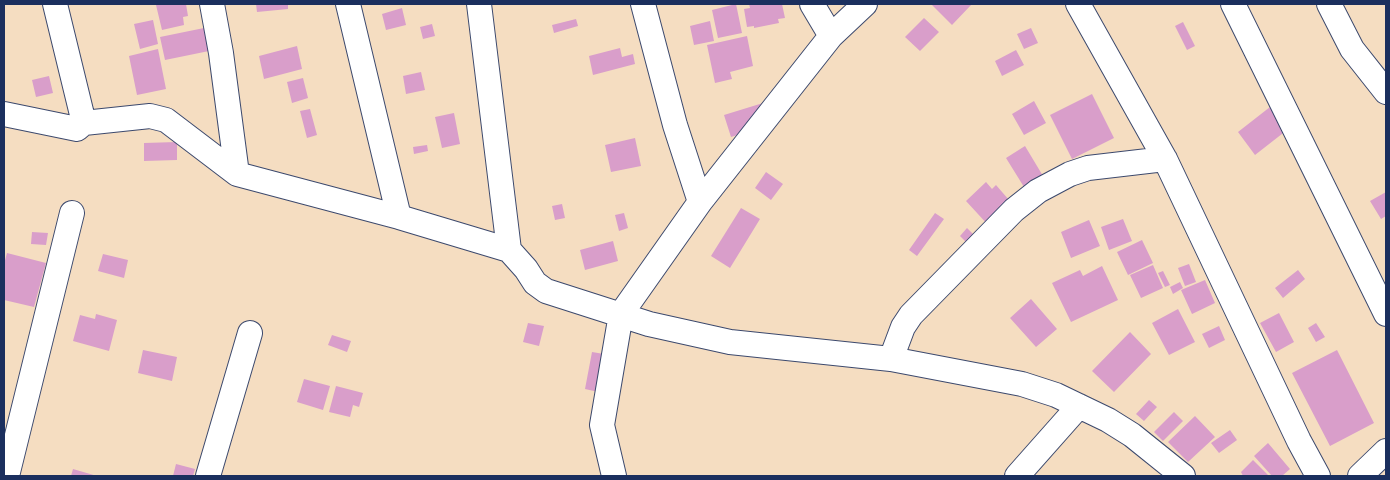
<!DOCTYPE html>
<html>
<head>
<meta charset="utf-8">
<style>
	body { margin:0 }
	#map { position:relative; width:1390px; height:480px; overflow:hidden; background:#f5ddc1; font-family:Itim,sans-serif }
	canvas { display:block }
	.frame { position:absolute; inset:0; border:5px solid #1b2f5e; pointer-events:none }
</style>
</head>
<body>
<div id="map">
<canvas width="1390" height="480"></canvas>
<div class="frame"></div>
</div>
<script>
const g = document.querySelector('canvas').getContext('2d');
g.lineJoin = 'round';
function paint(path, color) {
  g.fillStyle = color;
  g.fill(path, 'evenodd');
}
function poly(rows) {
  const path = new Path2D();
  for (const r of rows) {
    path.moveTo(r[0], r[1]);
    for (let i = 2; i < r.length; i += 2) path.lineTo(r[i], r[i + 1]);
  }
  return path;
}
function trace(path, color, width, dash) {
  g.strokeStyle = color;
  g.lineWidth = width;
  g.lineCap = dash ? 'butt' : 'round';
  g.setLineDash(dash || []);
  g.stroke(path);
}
const building = poly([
	[162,4,186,4,188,16,183,17,184,25,162,30,156,5],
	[256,4,288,4,288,9,257,12],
	[736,4,742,33,718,38,712,10],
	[749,4,782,4,785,18,778,19,779,23,754,28,754,26,747,27,744,9,750,8],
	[931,4,972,4,952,25],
	[402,8,406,25,386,30,382,14],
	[924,18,939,32,920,51,905,37],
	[576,19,578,26,554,33,552,25],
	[153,20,158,44,140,49,134,24],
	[710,21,714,41,694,45,690,26],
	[1183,22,1195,46,1187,50,1175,26],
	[432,24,435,36,423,39,420,27],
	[204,28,209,51,165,60,160,37],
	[1031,28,1038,43,1024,49,1017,34],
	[747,36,753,66,730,72,732,79,715,83,707,45],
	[297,46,302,69,264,79,259,56],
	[620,48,622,57,633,54,635,64,593,75,589,56],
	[158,49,166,89,137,95,129,56],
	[1016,50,1024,65,1002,76,995,61],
	[421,72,425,90,406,94,403,76],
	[49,76,53,93,36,97,32,80],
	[303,78,308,98,292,103,287,82],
	[1092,94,1114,138,1072,159,1050,115],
	[1034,101,1046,123,1024,135,1012,114],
	[763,103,769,125,731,137,724,115],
	[1270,107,1287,130,1255,155,1238,132],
	[310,109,317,135,307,138,300,111],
	[454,113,460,144,442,148,435,117],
	[635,138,641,166,611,172,605,145],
	[177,142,177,160,144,161,144,143],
	[427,145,428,151,414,154,413,147],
	[1025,146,1043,176,1024,187,1006,158],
	[766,172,783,184,771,200,755,188],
	[986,182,992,189,996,185,1009,200,989,226,966,201],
	[1386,192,1386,216,1381,219,1370,201],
	[562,204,565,218,555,220,552,206],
	[741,208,760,219,730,268,711,256],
	[624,213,628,228,619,231,615,215],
	[935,213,944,219,917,256,909,250],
	[1123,219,1132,241,1109,250,1101,227],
	[1089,220,1100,246,1071,258,1061,232],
	[967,228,975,236,968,244,960,236],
	[32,232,48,233,46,245,31,244],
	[1142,240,1153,263,1128,275,1117,252],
	[613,241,618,261,585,270,580,250],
	[7,253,46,263,34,307,4,300,4,264],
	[103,254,128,260,124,278,98,271],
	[1189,264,1196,282,1185,286,1178,268],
	[1153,265,1163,288,1141,298,1130,275],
	[1102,266,1118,300,1071,322,1052,283,1080,270,1083,276],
	[1298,270,1305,279,1283,298,1275,288],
	[1163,271,1170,285,1165,287,1158,273],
	[1205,280,1215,303,1192,314,1181,290],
	[1180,282,1183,288,1173,294,1170,287],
	[1031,299,1057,329,1036,347,1010,318],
	[1178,309,1195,342,1169,355,1152,323],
	[1279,313,1294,342,1276,352,1260,323],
	[96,314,117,320,109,351,73,341,80,315,95,319],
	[528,323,544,326,539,346,523,342],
	[1316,323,1325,337,1316,342,1308,328],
	[1219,326,1225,340,1209,348,1202,334],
	[1130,332,1151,354,1114,392,1092,371],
	[332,335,351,341,347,352,328,345],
	[143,350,177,357,172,381,138,373],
	[1337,350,1374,423,1330,446,1292,373],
	[592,352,610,355,603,393,585,389],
	[304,379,330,386,323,410,297,402],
	[336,386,363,393,359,407,353,405,350,417,329,412],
	[1149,400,1157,407,1144,421,1136,414],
	[1174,412,1183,421,1163,441,1154,432],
	[1195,416,1215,437,1188,462,1168,442],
	[1230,430,1237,440,1219,453,1211,443],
	[1268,443,1290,469,1282,476,1272,476,1254,456],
	[1253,460,1269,476,1243,476,1241,472],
	[176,464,195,469,193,476,173,476],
	[73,469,97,476,71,476]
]);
const street = poly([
	[55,4,84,123],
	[212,4,221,53,237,174],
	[348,4,399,217],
	[479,4,509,250],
	[643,4,675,125,700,202],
	[812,4,831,36],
	[1078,4,1165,159,1299,441,1318,476],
	[1233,4,1386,314],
	[1329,4,1352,49,1386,92],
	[4,114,77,129,84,123,150,116,166,120,237,174,399,217,509,250,526,269,535,283,546,291,649,324,730,342,891,359,1022,384,1056,395,1108,420,1132,435,1183,476],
	[891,359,903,327,911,315,1014,210,1038,191,1070,174,1088,168,1165,159],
	[7,476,72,213],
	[208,476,250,333],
	[614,476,602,425,621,314,700,202,831,36,865,4],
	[1017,476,1079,406],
	[1360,476,1386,451]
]);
paint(building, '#d99eca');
trace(street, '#3c496d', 26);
trace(street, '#fff', 24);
</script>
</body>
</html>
